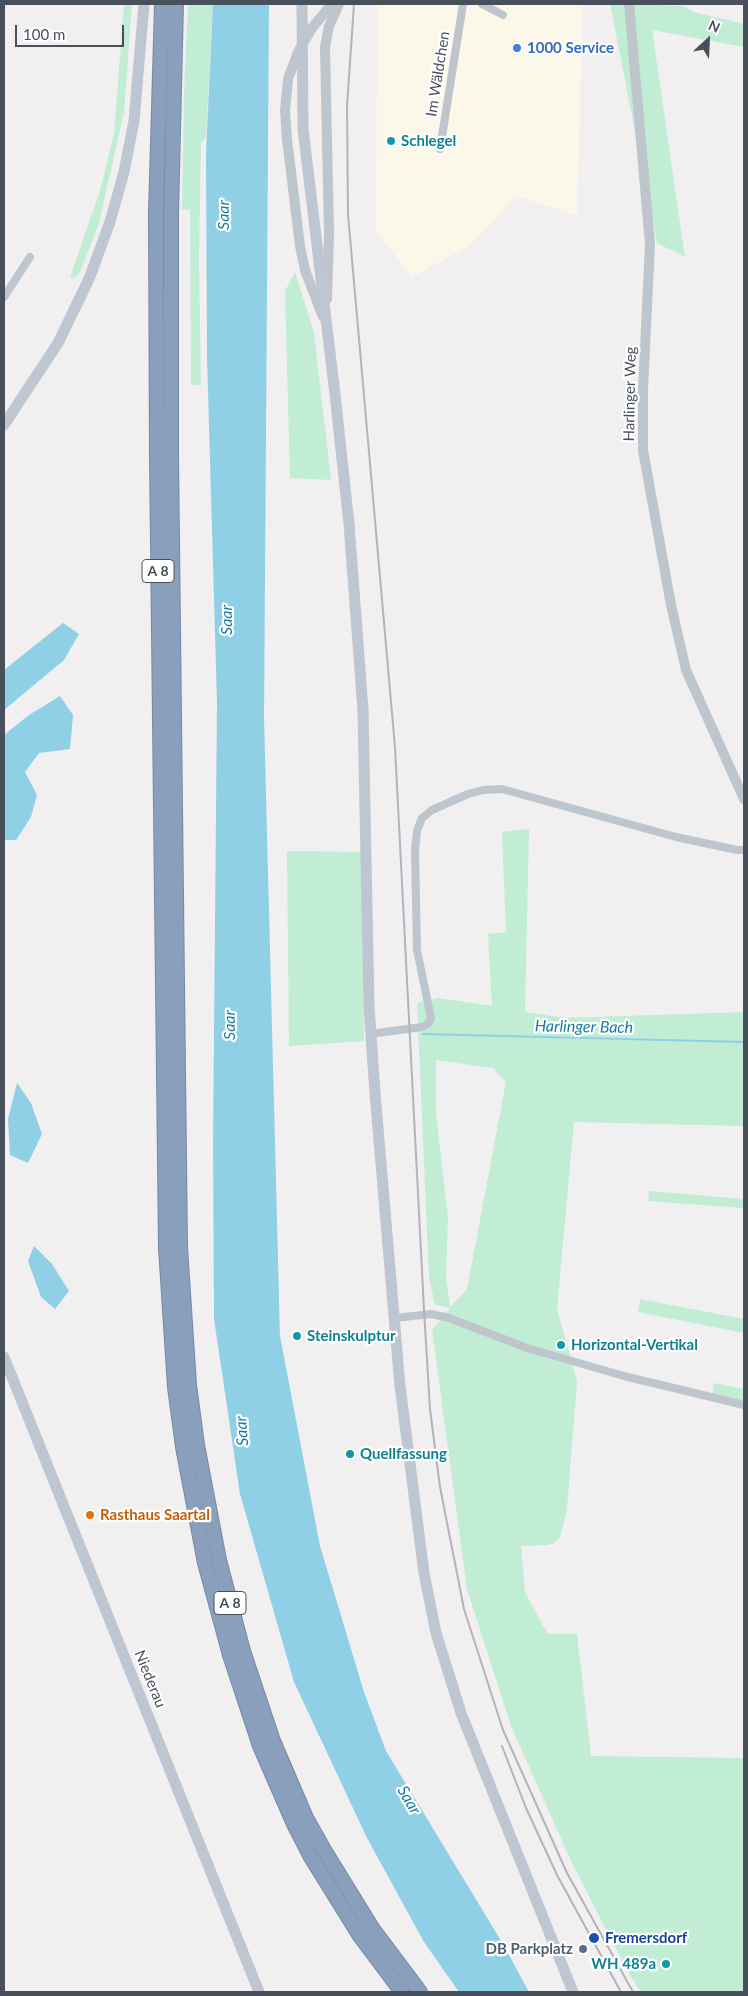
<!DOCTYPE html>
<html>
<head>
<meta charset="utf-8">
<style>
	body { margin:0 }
	#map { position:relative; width:748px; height:1996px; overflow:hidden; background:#f1efef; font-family:Lato,sans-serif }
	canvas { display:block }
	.frame { position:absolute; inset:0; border:5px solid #48515b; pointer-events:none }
	.north { position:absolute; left:683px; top:15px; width:50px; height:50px; -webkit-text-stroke:4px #fff; paint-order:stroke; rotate:25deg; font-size:14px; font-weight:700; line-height:20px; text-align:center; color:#48515b }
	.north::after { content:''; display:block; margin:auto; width:18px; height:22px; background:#48515b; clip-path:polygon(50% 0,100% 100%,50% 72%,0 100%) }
	.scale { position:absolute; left:15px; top:25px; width:109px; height:22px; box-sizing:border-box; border:2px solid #48515b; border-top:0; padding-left:6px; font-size:15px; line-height:18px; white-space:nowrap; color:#48515b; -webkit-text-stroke:4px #fff; paint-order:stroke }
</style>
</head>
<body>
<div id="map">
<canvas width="748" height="1996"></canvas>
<div class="frame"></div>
<div class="north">N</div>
<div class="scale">100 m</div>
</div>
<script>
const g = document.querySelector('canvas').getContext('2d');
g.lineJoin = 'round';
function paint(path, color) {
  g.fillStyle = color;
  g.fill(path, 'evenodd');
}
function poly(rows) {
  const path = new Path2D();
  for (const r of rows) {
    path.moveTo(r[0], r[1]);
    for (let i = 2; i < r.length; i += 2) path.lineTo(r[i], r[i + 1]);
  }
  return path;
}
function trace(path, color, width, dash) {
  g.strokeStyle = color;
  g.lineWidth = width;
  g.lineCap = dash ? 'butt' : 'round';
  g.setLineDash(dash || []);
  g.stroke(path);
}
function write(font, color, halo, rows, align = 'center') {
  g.font = font + ' Lato,sans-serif';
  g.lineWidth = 4.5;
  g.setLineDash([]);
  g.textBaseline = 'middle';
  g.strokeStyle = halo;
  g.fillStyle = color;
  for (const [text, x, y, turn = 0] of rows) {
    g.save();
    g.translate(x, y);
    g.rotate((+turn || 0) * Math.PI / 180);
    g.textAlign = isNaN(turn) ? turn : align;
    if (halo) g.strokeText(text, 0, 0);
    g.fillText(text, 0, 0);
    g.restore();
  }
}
const commercial = poly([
	[377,4,583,4,577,215,516,196,469,246,412,277,376,232]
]);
const green = poly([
	[124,4,132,4,124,112,99,223,80,272,75,278,70,277,100,191,114,134],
	[188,4,213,4,206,137,201,144,199,259,201,385,191,385,190,210,182,210,184,91],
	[610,4,683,6,693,12,744,24,744,47,652,30,685,257,657,243],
	[295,272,314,333,331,480,290,478,285,291],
	[529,829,525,1012,565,1018,744,1012,744,1126,574,1122,557,1309,577,1381,567,1509,560,1537,555,1542,549,1545,521,1546,525,1592,543,1626,549,1634,577,1634,591,1756,744,1758,744,1992,641,1992,628,1972,571,1861,511,1726,467,1589,432,1330,450,1308,435,1305,429,1278,417,1003,438,998,492,1006,488,934,506,932,502,832],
	[436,1060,493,1068,506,1082,467,1289,450,1307,446,1277,448,1217,436,1114],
	[287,851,361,852,364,1041,289,1046],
	[649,1191,744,1199,744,1208,648,1201],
	[640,1299,744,1319,744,1333,638,1312],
	[714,1383,744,1389,744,1404,712,1397]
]);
const water = poly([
	[213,4,269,4,264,718,280,1336,320,1546,364,1692,386,1751,503,1944,529,1992,459,1992,424,1942,367,1838,294,1682,240,1494,214,1319,213,1145,217,702,207,357,206,153],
	[63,623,79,634,64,660,4,710,4,670],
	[60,696,73,715,70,749,39,753,25,772,37,795,31,817,16,840,4,840,4,735,29,715],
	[17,1083,31,1103,42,1134,28,1163,10,1155,8,1119],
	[34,1246,52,1264,69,1291,55,1309,41,1297,28,1261]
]);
const stream = poly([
	[423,1034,744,1042]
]);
const minor = poly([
	[482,4,503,15],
	[440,149,463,4],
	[4,297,30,257],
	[370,1034,422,1027,428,1024,431,1018,417,950,415,851,417,831,422,818,432,810,468,794,483,790,502,789,676,837,737,850,744,850],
	[395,1318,431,1314,449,1318,527,1348,624,1376,744,1405]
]);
const tertiary = poly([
	[629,4,650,244,643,390,643,450,671,605,686,670,744,799],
	[312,28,332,4],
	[287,139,300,246,305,270,323,317],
	[327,299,329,234,325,47,329,26,339,4]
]);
const secondary = poly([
	[302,4,303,129,335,394,349,524,363,710,369,1007,375,1093,400,1386,424,1573,436,1633,461,1713,573,1992],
	[4,425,58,343,89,279,110,222,124,172,134,121,144,4],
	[4,1357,259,1992]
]);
const motorway = poly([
	[162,4,156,213,157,455,166,1248,175,1387,183,1447,205,1563,230,1655,260,1746,294,1824,311,1857,360,1936,402,1992],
	[176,4,171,214,171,455,180,1247,189,1385,197,1445,219,1560,243,1651,273,1741,306,1818,324,1850,372,1928,420,1992]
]);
const rail = poly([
	[354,4,347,106,348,214,395,747,424,1310,430,1409,440,1487,464,1609,503,1730,567,1873,633,1992],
	[502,1746,526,1808,557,1875,621,1992]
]);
const tertiaryBridge = poly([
	[287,139,285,111,288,79,298,52,312,28]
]);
const markers = [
	[517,48,5,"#3f7fe0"],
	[391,141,5,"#0f9aa8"],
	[297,1336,5,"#0f9aa8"],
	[561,1345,5,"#0f9aa8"],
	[350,1454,5,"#0f9aa8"],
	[90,1515,5,"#e8710a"],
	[594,1938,6,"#1a4fb4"],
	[583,1949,5,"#5c6f8a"],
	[666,1964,5,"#0f9aa8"]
];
const shields = [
	[158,571,32],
	[230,1603,32]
];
const shieldNames = [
	["A 8",158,571],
	["A 8",230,1603]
];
const shopNames = [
	["1000 Service",527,48]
];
const streetNames = [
	["Im Wäldchen",438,74,-81],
	["Harlinger Weg",630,394,-89],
	["Niederau",150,1679,68]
];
const cultureNames = [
	["Schlegel",401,141],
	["Steinskulptur",307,1336],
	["Horizontal-Vertikal",571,1345],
	["Quellfassung",360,1454],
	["WH 489a",656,1964,"right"]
];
const foodNames = [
	["Rasthaus Saartal",100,1515]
];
const transitNames = [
	["Fremersdorf",605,1938]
];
const serviceNames = [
	["DB Parkplatz",573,1949]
];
const waterNames = [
	["Saar",224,215,-90],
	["Saar",227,620,-90],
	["Saar",230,1025,-90],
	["Harlinger Bach",584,1027,1],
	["Saar",242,1431,-94],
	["Saar",409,1800,60]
];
paint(commercial, '#fbf7e9');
paint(green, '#c0edd4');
paint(water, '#8fd0e7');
trace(stream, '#8fd0e7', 2);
trace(motorway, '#758aa7', 16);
trace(minor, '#bec5cd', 8);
trace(tertiary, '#bec5cd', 10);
trace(secondary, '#bec6d2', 11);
trace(motorway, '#899fbb', 14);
trace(rail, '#b2b4b9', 2);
trace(tertiaryBridge, '#bec5cd', 10);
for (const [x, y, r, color] of markers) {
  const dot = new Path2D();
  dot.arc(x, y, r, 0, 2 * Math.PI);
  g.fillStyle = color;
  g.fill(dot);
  trace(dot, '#fff', 2);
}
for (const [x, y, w] of shields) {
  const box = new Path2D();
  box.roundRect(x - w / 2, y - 11.5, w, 23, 4);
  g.fillStyle = '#fff';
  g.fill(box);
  trace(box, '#48515b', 1);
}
write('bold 14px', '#48515b', null, shieldNames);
write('bold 15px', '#366cbe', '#fff', shopNames, 'left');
write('15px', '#48515b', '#fff', streetNames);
write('bold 15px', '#0d838f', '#fff', cultureNames, 'left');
write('bold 15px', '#c56008', '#fff', foodNames, 'left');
write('bold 15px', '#164399', '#fff', transitNames, 'left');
write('bold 15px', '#4e5e75', '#fff', serviceNames, 'right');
write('italic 16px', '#147ca3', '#fff', waterNames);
</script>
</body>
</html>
